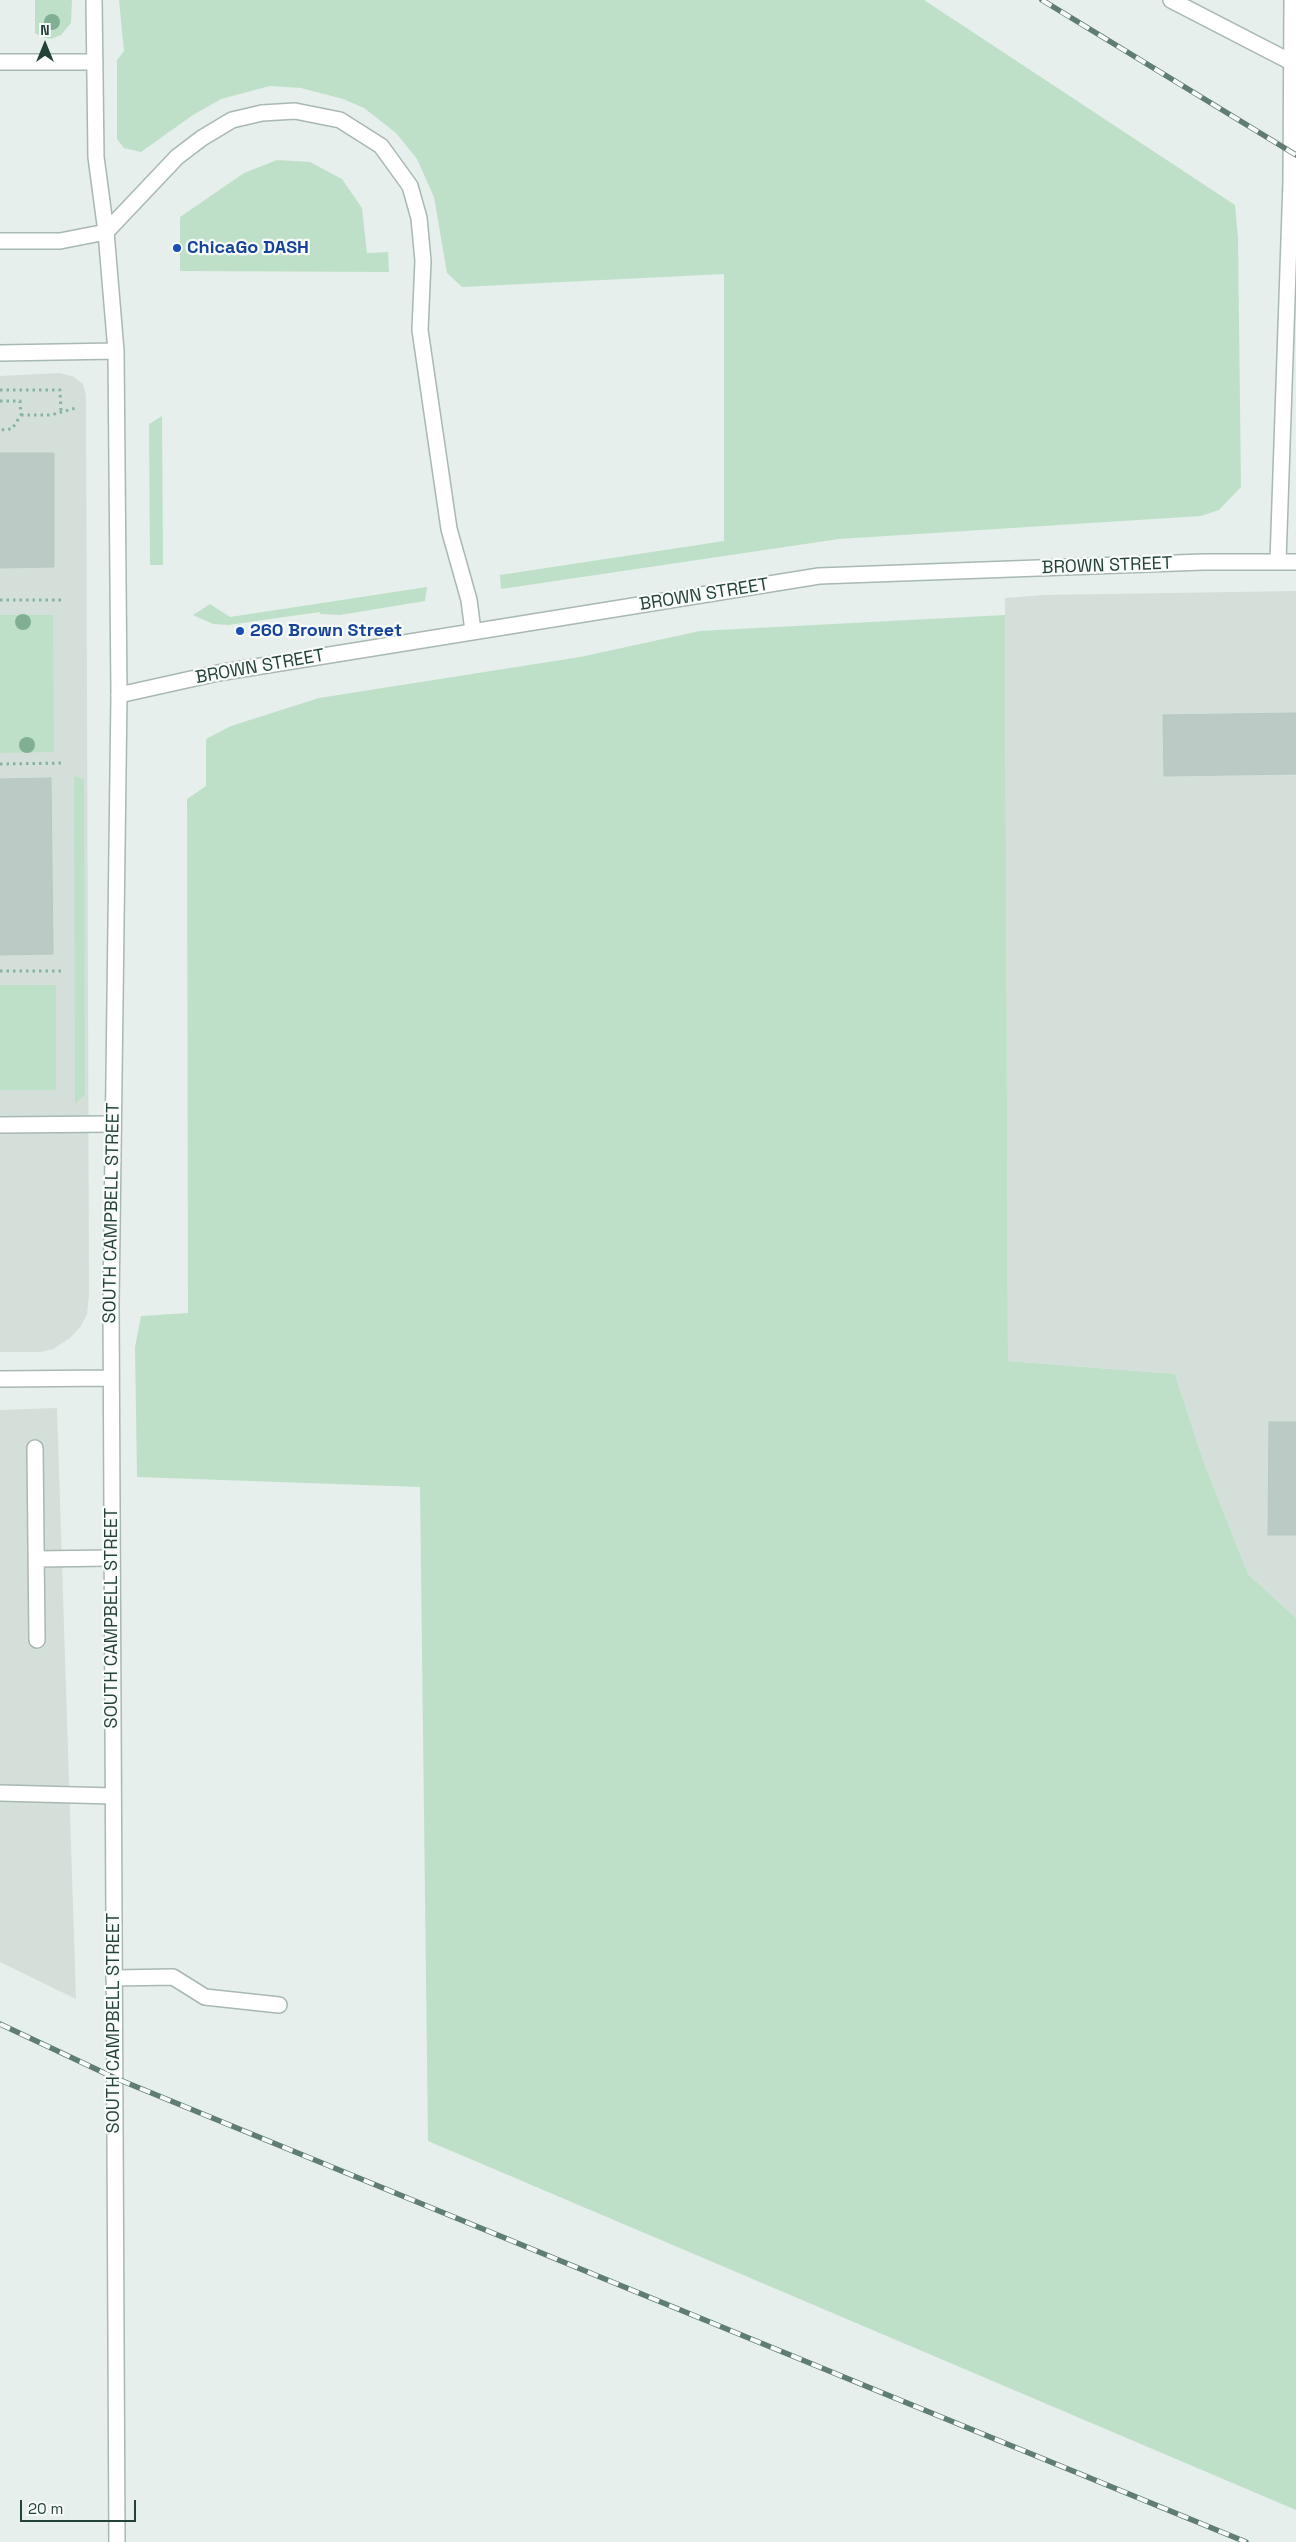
<!DOCTYPE html>
<html>
<head>
<meta charset="utf-8">
<style>
	body { margin:0 }
	#map { position:relative; width:1296px; height:2542px; overflow:hidden; background:#e6efeb; font-family:"Space Grotesk",sans-serif }
	canvas { display:block }
	.north { position:absolute; left:20px; top:20px; width:50px; height:50px; -webkit-text-stroke:4px #f7fbf9; paint-order:stroke; rotate:0deg; font-size:14px; font-weight:700; line-height:20px; text-align:center; color:#24423a }
	.north::after { content:''; display:block; margin:auto; width:18px; height:22px; background:#24423a; clip-path:polygon(50% 0,100% 100%,50% 72%,0 100%) }
	.scale { position:absolute; left:20px; top:2500px; width:116px; height:22px; box-sizing:border-box; border:2px solid #24423a; border-top:0; padding-left:6px; font-size:15px; line-height:18px; white-space:nowrap; color:#24423a; -webkit-text-stroke:4px #f7fbf9; paint-order:stroke }
</style>
</head>
<body>
<div id="map">
<canvas width="1296" height="2542"></canvas>
<div class="north">N</div>
<div class="scale">20 m</div>
</div>
<script>
const g = document.querySelector('canvas').getContext('2d');
g.lineJoin = 'round';
function paint(path, color) {
  g.fillStyle = color;
  g.fill(path, 'evenodd');
}
function poly(rows) {
  const path = new Path2D();
  for (const r of rows) {
    path.moveTo(r[0], r[1]);
    for (let i = 2; i < r.length; i += 2) path.lineTo(r[i], r[i + 1]);
  }
  return path;
}
function trace(path, color, width, dash) {
  g.strokeStyle = color;
  g.lineWidth = width;
  g.lineCap = dash ? 'butt' : 'round';
  g.setLineDash(dash || []);
  g.stroke(path);
}
function write(font, color, halo, rows, align = 'center') {
  g.font = font + ' "Space Grotesk",sans-serif';
  g.lineWidth = 4.5;
  g.setLineDash([]);
  g.textBaseline = 'middle';
  g.strokeStyle = halo;
  g.fillStyle = color;
  for (const [text, x, y, turn = 0] of rows) {
    g.save();
    g.translate(x, y);
    g.rotate((+turn || 0) * Math.PI / 180);
    g.textAlign = isNaN(turn) ? turn : align;
    if (halo) g.strokeText(text, 0, 0);
    g.fillText(text, 0, 0);
    g.restore();
  }
}
const built = poly([
	[60,373,74,377,83,384,86,395,89,1296,87,1314,81,1326,70,1338,53,1349,41,1352,0,1352,0,376],
	[1296,591,1296,1618,1248,1574,1203,1460,1175,1374,1008,1361,1005,598,1044,595],
	[57,1408,76,1999,0,1962,0,1410]
]);
const green = poly([
	[35,0,72,0,71,23,61,35,51,39,41,37,35,33],
	[119,0,924,0,1235,205,1238,238,1241,487,1219,510,1201,516,839,539,501,589,500,575,724,541,724,274,462,287,447,273,434,197,417,159,396,133,364,108,343,99,301,88,270,86,221,99,193,115,141,152,124,148,117,139,117,60,124,51],
	[277,160,310,162,342,179,362,208,367,253,388,252,389,272,180,271,180,217,244,173],
	[162,416,163,565,150,565,149,424],
	[427,587,425,601,340,615,320,614,320,612,228,625,213,624,193,615,210,604,230,617],
	[0,615,53,615,54,752,0,753],
	[1005,615,1008,1361,1175,1374,1203,1460,1248,1574,1296,1618,1296,2510,428,2141,420,1487,137,1477,135,1347,141,1316,188,1313,187,799,206,786,206,739,231,726,319,698,580,657,700,631],
	[74,776,84,779,85,1094,75,1104],
	[0,985,56,985,56,1090,0,1090]
]);
const building = poly([
	[0,453,54,453,54,567,0,568,0,453],
	[1296,713,1296,774,1164,776,1163,715,1296,713],
	[51,778,53,954,0,955,0,779,51,778],
	[1269,1422,1296,1422,1296,1535,1268,1535,1269,1422]
]);
const path = poly([
	[0,390,60,390,61,412],
	[0,401,20,401,21,415,12,429,0,430],
	[21,415,51,415,76,408],
	[0,600,65,600],
	[0,764,64,763],
	[0,971,65,971]
]);
const service = poly([
	[1171,0,1291,62],
	[0,62,95,62],
	[0,241,60,241,106,232,96,157,94,0],
	[0,353,116,351],
	[119,695,116,351,106,232,177,157,202,138,232,120,262,113,295,111,340,120,381,146,410,186,419,218,423,261,420,330,449,529,469,600,473,631],
	[0,1125,113,1124],
	[35,1448,37,1640],
	[36,1559,112,1558],
	[0,1793,113,1796],
	[114,1978,173,1977,205,1997,279,2005]
]);
const minor = poly([
	[1278,561,1291,182,1292,0],
	[0,1379,111,1378],
	[117,2542,111,1304,119,695,218,673,819,576,1203,562,1296,562]
]);
const rail = poly([
	[1042,0,1296,155],
	[0,2024,115,2078,1246,2542]
]);
const trees = [
	[52,22],
	[23,622],
	[27,745]
];
const markers = [
	[177,248,5,"#1a4fb4"],
	[240,631,5,"#1a4fb4"]
];
const transitNames = [
	["ChicaGo DASH",187,248],
	["260 Brown Street",250,631]
];
const streetNames = [
	["BROWN STREET",1107,566,-2],
	["BROWN STREET",704,595,-9],
	["BROWN STREET",260,667,-10],
	["SOUTH CAMPBELL STREET",112,1213,-89],
	["SOUTH CAMPBELL STREET",112,1618,-90],
	["SOUTH CAMPBELL STREET",114,2023,-90]
];
paint(built, '#d4dfda');
paint(green, '#bfe0c8');
paint(building, '#bbcac4');
trace(building, '#b8c9c2', 1);
trace(service, '#a8b8b2', 18);
trace(minor, '#a8b8b2', 18);
trace(path, '#86b3a5', 3, [2.5, 4]);
trace(service, '#fff', 15);
trace(minor, '#fff', 15);
trace(rail, '#5f7d75', 5.5);
trace(rail, '#f7fbf9', 4, [11]);
g.fillStyle = '#80af93';
for (const [x, y] of trees) {
  g.beginPath();
  g.arc(x, y, 8, 0, 2 * Math.PI);
  g.fill();
}
for (const [x, y, r, color] of markers) {
  const dot = new Path2D();
  dot.arc(x, y, r, 0, 2 * Math.PI);
  g.fillStyle = color;
  g.fill(dot);
  trace(dot, '#f7fbf9', 2);
}
write('bold 18px', '#164399', '#f7fbf9', transitNames, 'left');
write('18px', '#24423a', '#f7fbf9', streetNames);
</script>
</body>
</html>
